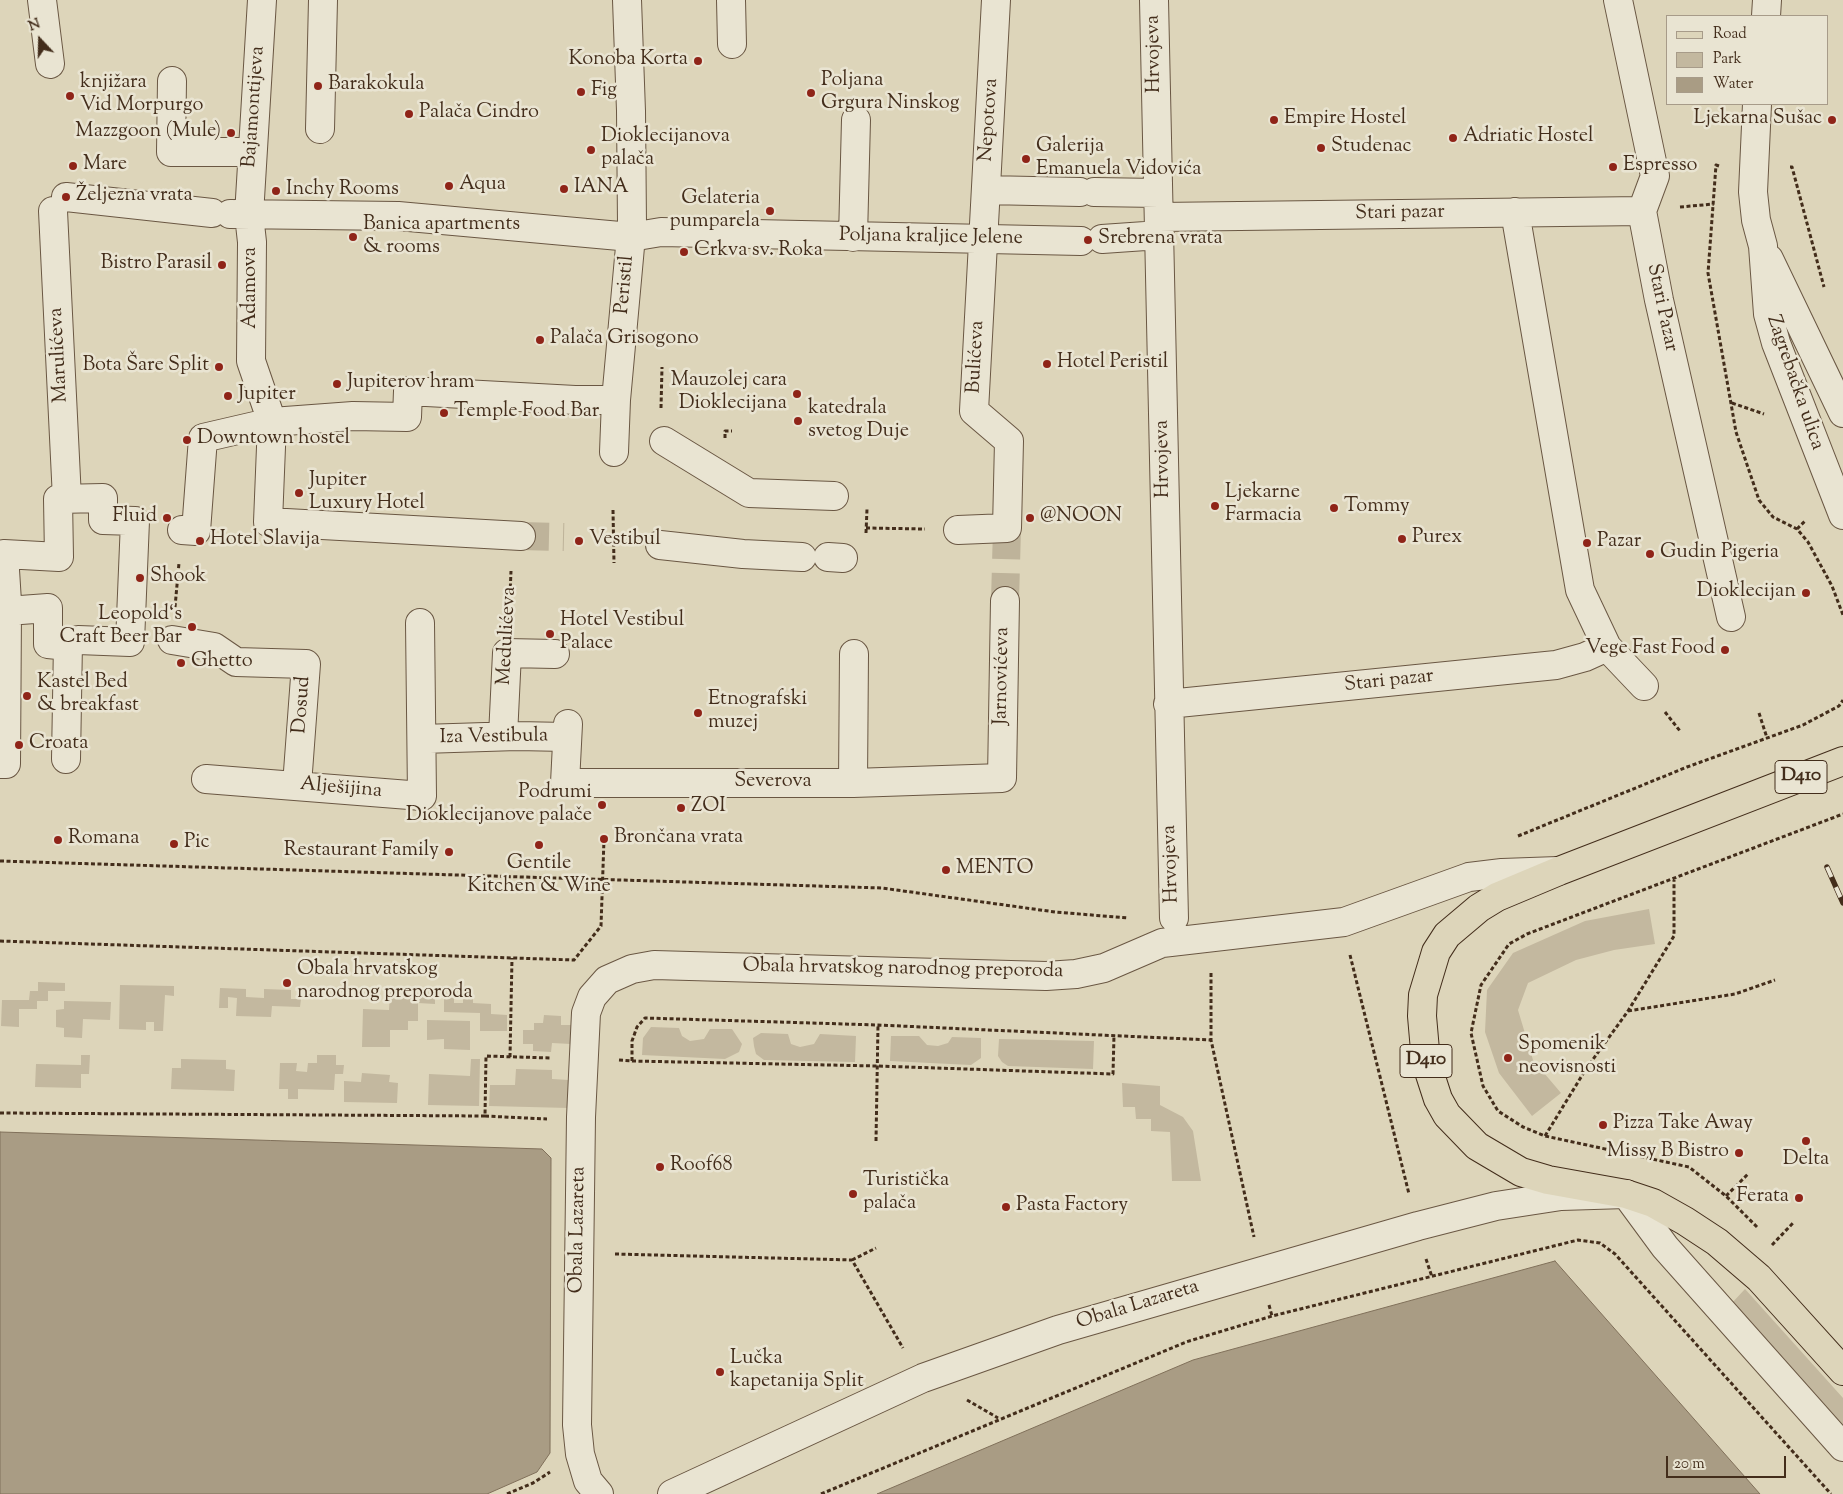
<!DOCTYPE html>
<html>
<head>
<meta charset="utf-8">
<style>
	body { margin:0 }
	#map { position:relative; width:1843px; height:1494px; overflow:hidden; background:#ddd5ba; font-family:"Sorts Mill Goudy",serif }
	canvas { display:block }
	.legend { position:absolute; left:1666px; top:15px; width:162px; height:90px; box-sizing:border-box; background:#e9e4d2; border:1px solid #a79b89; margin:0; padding:6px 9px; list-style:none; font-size:15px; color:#432d1b }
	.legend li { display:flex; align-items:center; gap:10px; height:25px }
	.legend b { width:25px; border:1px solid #a79b89 }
	.north { position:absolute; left:15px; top:15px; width:50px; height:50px; -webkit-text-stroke:4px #e9e4d2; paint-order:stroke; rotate:339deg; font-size:14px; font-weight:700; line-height:20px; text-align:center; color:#432d1b }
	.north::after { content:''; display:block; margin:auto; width:18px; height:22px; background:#432d1b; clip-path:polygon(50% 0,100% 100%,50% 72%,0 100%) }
	.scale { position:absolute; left:1666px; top:1456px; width:120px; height:22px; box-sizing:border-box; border:2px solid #432d1b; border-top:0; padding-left:6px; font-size:15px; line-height:18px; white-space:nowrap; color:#432d1b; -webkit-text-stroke:4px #e9e4d2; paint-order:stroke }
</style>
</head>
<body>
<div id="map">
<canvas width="1843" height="1494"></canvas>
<ul class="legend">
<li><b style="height:6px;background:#ddd5ba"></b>Road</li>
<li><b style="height:14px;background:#c3b89f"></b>Park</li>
<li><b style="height:14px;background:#a99c84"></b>Water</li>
</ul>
<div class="north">N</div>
<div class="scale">20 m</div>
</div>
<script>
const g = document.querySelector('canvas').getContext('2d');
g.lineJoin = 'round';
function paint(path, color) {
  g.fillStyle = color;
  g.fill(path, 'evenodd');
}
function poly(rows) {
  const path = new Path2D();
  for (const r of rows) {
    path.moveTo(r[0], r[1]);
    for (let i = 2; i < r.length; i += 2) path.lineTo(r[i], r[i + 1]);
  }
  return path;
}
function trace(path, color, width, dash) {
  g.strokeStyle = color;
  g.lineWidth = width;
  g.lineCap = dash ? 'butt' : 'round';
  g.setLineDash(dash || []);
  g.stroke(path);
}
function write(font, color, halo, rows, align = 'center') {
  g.font = font + ' "Sorts Mill Goudy",serif';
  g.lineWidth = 5;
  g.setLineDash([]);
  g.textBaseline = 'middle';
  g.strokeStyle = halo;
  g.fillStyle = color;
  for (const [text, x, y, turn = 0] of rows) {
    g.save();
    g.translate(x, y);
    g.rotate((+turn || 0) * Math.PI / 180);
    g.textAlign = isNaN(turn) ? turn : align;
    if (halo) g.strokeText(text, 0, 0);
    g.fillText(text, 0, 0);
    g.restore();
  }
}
const green = poly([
	[1649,909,1655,944,1614,950,1576,960,1528,983,1518,1010,1533,1060,1561,1093,1532,1116,1499,1073,1485,1032,1487,990,1513,953,1585,921],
	[38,982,65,983,65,991,48,991,48,1001,37,1001,37,1009,19,1009,19,1027,1,1026,2,1000,29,1000,30,991,38,991],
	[120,985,174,986,174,996,165,995,163,1031,154,1031,154,1022,146,1022,146,1030,119,1029],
	[220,988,246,989,246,997,264,998,264,989,291,990,291,999,301,999,300,1007,272,1006,271,1017,236,1016,237,998,228,997,228,1008,219,1008],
	[390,992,435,994,435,1004,418,1003,418,1021,408,1021,408,1030,390,1030,390,1047,362,1047,363,1009,389,1010],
	[444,993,454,994,454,1003,463,1003,463,994,473,995,473,1003,491,1004,491,1014,507,1015,507,1031,480,1031,480,1013,444,1012],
	[64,1001,111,1002,110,1020,83,1019,82,1038,64,1037,64,1028,56,1027,56,1010,64,1009],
	[544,1015,561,1016,561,1025,571,1025,571,1044,552,1043,551,1052,533,1051,533,1044,523,1044,523,1030,534,1030,534,1023,543,1023],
	[427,1020,470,1021,470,1050,444,1049,444,1039,427,1040],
	[651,1027,679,1028,682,1036,690,1041,704,1039,710,1029,732,1029,742,1044,739,1052,725,1059,642,1055,643,1038],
	[761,1033,788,1034,791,1044,800,1047,814,1044,820,1034,856,1036,855,1062,764,1060,756,1054,754,1046,753,1038],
	[891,1036,919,1036,927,1045,938,1046,948,1043,952,1037,981,1038,981,1058,971,1065,890,1061],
	[999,1039,1094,1041,1093,1069,1008,1066,1002,1062,998,1056],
	[81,1055,90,1055,89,1074,81,1074,81,1088,35,1087,36,1064,81,1065],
	[317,1055,336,1055,336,1065,344,1065,343,1074,335,1074,334,1090,298,1089,298,1099,288,1099,288,1089,279,1089,280,1063,297,1063,296,1071,307,1072,308,1063,317,1063],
	[181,1059,226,1060,226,1069,235,1070,234,1091,171,1089,172,1068,181,1068],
	[471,1059,480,1059,479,1106,428,1105,429,1074,470,1076],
	[516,1069,552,1070,552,1079,569,1080,569,1108,489,1106,490,1085,515,1085],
	[362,1073,390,1075,389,1082,398,1083,397,1103,344,1102,344,1081,361,1082],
	[1122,1083,1160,1086,1160,1105,1183,1117,1193,1131,1201,1181,1172,1181,1170,1132,1151,1131,1151,1119,1136,1119,1135,1107,1123,1107],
	[1745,1289,1843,1398,1843,1426,1825,1412,1731,1304]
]);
const water = poly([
	[0,1132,542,1149,551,1158,550,1453,537,1472,487,1494,0,1494,0,1132],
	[1555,1261,1760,1494,877,1494,1193,1360,1555,1261]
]);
const minorTunnel = poly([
	[521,536,564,537],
	[1005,601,1007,528]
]);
const path = poly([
	[1719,166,1716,165,1708,273,1736,432,1759,500,1773,517,1797,529,1808,542,1832,586,1843,615],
	[1790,167,1792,167,1824,287],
	[1680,207,1714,204],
	[1732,403,1764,414],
	[661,408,662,367],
	[725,438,725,431,732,431],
	[613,510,614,563],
	[866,528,925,529],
	[1797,529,1806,520],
	[866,533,867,509],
	[175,607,179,563],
	[509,620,511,571],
	[1665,712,1680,731],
	[1759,713,1767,738],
	[1518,836,1687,767,1803,725,1839,706,1843,700],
	[0,861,882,888,1055,912,1128,918],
	[0,941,574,960,601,926,604,839],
	[1350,955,1409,1194],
	[1211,973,1211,1040,1254,1237],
	[1628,1011,1735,994,1775,980],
	[510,1057,512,958],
	[619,1060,632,1061,632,1041,637,1027,645,1018,878,1025,1211,1040],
	[632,1061,877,1066,1113,1074,1114,1035],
	[0,1113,485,1116,486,1056,550,1058],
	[485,1116,547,1119],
	[1545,1136,1586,1069,1628,1011,1674,936,1674,880],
	[876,1141,878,1025],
	[1726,1196,1748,1174],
	[1757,1227,1726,1196,1689,1167,1545,1136,1523,1127,1498,1111,1483,1086,1471,1033,1481,985,1509,944,1527,934,1843,814],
	[1772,1245,1793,1223],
	[615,1254,852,1260,903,1348],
	[1426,1259,1432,1277],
	[852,1260,876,1248],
	[1269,1305,1272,1316],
	[967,1400,998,1418],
	[507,1494,533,1483,550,1472],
	[821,1494,1186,1342,1272,1316,1578,1240,1600,1243,1615,1254,1831,1494]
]);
const minor = poly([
	[42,0,50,64],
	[262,0,249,215,252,242,251,361,272,422,268,522,521,536],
	[731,0,732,44],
	[1154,0,1174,918],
	[1618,0,1655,176,1642,211,1659,300,1731,617],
	[1766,16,1767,0],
	[172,81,171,152,251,152],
	[1757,104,1753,192,1756,220,1763,246,1768,314,1776,343,1843,515],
	[320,129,323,0],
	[986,190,1080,192],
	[1094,192,1158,193],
	[66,197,212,213],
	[53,211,67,499],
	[1515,212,1580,590,1607,647,1644,686],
	[230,214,398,216,631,237,661,232,1081,241],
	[1159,217,1642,211],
	[853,237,856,120],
	[1102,239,1160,235],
	[1769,259,1843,413],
	[664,441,749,493,834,496],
	[614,452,616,400,632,225,631,111,627,0],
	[182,530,196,531,203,438,272,422,353,416,407,417,408,391,575,400,616,400],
	[958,530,1007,528,1009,441,974,411,996,0],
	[660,545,743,554,802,557],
	[828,557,843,558],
	[172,640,214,647,236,662,306,664,297,785],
	[1168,704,1556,665,1585,657,1607,647],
	[568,724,565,783,853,783,1002,778,1005,601],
	[503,736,507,653,555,654],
	[422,739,517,736,566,737],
	[66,759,68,642],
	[0,764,6,764,7,611,7,602,4,554,59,557,58,499,103,498,103,520,135,521,130,642,78,640,58,645,48,644,48,608,7,611,7,602],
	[206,779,422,796,420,623],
	[853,783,854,654],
	[599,1494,588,1481,580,1454,577,1425,581,1117,586,1013,592,997,607,980,632,969,654,965,1046,976,1076,974,1104,968,1162,943,1344,922,1469,877,1502,873,1558,871],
	[672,1494,923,1378,1058,1330,1418,1226,1496,1206,1561,1196,1626,1194,1665,1247,1843,1447]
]);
const major = poly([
	[1843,761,1559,871,1497,897,1479,908,1447,935,1436,952,1423,995,1422,1016,1426,1062,1438,1099,1447,1115,1477,1146,1521,1172,1548,1180,1626,1194,1653,1203,1685,1221,1717,1242,1759,1278,1843,1371]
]);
const rail = poly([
	[1827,867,1843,903]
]);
const markers = [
	[698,61,5,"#8f2418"],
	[318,86,5,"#8f2418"],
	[581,92,5,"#8f2418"],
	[811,93,5,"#8f2418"],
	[70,96,5,"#8f2418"],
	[409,114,5,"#8f2418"],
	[1274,120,5,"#8f2418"],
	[1832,120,5,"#8f2418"],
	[231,133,5,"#8f2418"],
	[1453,138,5,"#8f2418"],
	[1321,148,5,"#8f2418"],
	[591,150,5,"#8f2418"],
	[1026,159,5,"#8f2418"],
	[73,166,5,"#8f2418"],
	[1613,167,5,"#8f2418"],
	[449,186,5,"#8f2418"],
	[564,189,5,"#8f2418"],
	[276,191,5,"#8f2418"],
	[66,197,5,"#8f2418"],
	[770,211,5,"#8f2418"],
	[353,237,5,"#8f2418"],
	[1088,240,5,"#8f2418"],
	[684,252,5,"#8f2418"],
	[222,265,5,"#8f2418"],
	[540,340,5,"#8f2418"],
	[1047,364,5,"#8f2418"],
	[219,367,5,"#8f2418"],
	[337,384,5,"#8f2418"],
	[797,394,5,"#8f2418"],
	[228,396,5,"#8f2418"],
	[444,413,5,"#8f2418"],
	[798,421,5,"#8f2418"],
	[187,440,5,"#8f2418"],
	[299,493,5,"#8f2418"],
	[1215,506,5,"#8f2418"],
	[1334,508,5,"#8f2418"],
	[167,518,5,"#8f2418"],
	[1030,518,5,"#8f2418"],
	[1402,539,5,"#8f2418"],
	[200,541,5,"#8f2418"],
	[579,541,5,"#8f2418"],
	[1587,543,5,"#8f2418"],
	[1650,554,5,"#8f2418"],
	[140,578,5,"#8f2418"],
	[1806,593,5,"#8f2418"],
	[192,627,5,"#8f2418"],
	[550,634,5,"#8f2418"],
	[1725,650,5,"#8f2418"],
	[181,663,5,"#8f2418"],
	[27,696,5,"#8f2418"],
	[698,713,5,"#8f2418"],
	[19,745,5,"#8f2418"],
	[602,805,5,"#8f2418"],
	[681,808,5,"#8f2418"],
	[604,839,5,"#8f2418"],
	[58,840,5,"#8f2418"],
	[174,844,5,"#8f2418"],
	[539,845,5,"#8f2418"],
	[449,852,5,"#8f2418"],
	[946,870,5,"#8f2418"],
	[287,983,5,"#8f2418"],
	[1508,1058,5,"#8f2418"],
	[1603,1125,5,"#8f2418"],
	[1806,1141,5,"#8f2418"],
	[1739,1153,5,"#8f2418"],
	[660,1167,5,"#8f2418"],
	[853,1194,5,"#8f2418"],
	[1799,1198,5,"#8f2418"],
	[1006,1207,5,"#8f2418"],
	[720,1372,5,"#8f2418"]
];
const shields = [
	[1801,777,52],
	[1426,1061,52]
];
const shieldNames = [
	["D410",1801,777],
	["D410",1426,1061]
];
const streetNames = [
	["Hrvojeva",1155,54,-91],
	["Bajamontijeva",255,107,-86],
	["Nepotova",990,120,-86],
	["Stari pazar",1400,214,-1],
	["Poljana kraljice Jelene",931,238,1],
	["Peristil",626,285,-85],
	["Adamova",252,288,-90],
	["Stari Pazar",1661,308,78],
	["Marulićeva",60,355,-93],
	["Bulićeva",977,357,-87],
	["Zagrebačka ulica",1794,383,71],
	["Hrvojeva",1164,459,-91],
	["Medulićeva",508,636,-87],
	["Jarnovićeva",1003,676,-89],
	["Stari pazar",1389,682,-6],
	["Dosud",303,705,-86],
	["Iza Vestibula",494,738,-1],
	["Severova",773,783],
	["Alješijina",341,789,5],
	["Hrvojeva",1172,864,-92],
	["Obala hrvatskog narodnog preporoda",903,970,1],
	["Obala Lazareta",579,1230,-89],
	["Obala Lazareta",1138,1306,-17]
];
const poiNames = [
	["Konoba Korta",688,61,"right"],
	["Poljana",821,82],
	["Grgura Ninskog",821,105],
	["knjižara",80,84],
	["Vid Morpurgo",80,107],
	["Barakokula",328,86],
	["Fig",591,92],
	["Palača Cindro",419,114],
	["Empire Hostel",1284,120],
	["Ljekarna Sušac",1822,120,"right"],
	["Mazzgoon (Mule)",221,133,"right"],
	["Dioklecijanova",601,138],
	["palača",601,161],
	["Adriatic Hostel",1463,138],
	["Galerija",1036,148],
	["Emanuela Vidovića",1036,171],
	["Studenac",1331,148],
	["Mare",83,166],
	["Espresso",1623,167],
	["Aqua",459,186],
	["IANA",574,189],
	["Inchy Rooms",286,191],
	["Željezna vrata",76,197],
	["Gelateria",760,200,"right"],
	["pumparela",760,223,"right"],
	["Banica apartments",363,226],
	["& rooms",363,249],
	["Srebrena vrata",1098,240],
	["Crkva sv. Roka",694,252],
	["Bistro Parasil",212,265,"right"],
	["Palača Grisogono",550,340],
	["Hotel Peristil",1057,364],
	["Bota Šare Split",209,367,"right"],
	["Mauzolej cara",787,382,"right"],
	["Dioklecijana",787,405,"right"],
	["Jupiterov hram",347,384],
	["Jupiter",238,396],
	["katedrala",808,410],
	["svetog Duje",808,433],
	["Temple Food Bar",454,413],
	["Downtown hostel",197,440],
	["Jupiter",309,482],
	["Luxury Hotel",309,505],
	["Ljekarne",1225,494],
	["Farmacia",1225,517],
	["Tommy",1344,508],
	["Fluid",157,518,"right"],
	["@NOON",1040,518],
	["Purex",1412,539],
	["Hotel Slavija",210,541],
	["Vestibul",589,541],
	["Pazar",1597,543],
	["Gudin Pigeria",1660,554],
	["Shook",150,578],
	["Dioklecijan",1796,593,"right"],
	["Leopold‘s",182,616,"right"],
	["Craft Beer Bar",182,639,"right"],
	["Hotel Vestibul",560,622],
	["Palace",560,645],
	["Vege Fast Food",1715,650,"right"],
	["Ghetto",191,663],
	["Kastel Bed",37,684],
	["& breakfast",37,707],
	["Etnografski",708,701],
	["muzej",708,724],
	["Croata",29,745],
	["Podrumi",592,794,"right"],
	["Dioklecijanove palače",592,817,"right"],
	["ZOI",691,808],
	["Brončana vrata",614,839],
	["Romana",68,840],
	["Pic",184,844],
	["Restaurant Family",439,852,"right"],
	["Gentile",539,865,"center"],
	["Kitchen & Wine",539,888,"center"],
	["MENTO",956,870],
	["Obala hrvatskog",297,971],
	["narodnog preporoda",297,994],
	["Spomenik",1518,1046],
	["neovisnosti",1518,1069],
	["Pizza Take Away",1613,1125],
	["Missy B Bistro",1729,1153,"right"],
	["Delta",1806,1161,"center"],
	["Roof68",670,1167],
	["Turistička",863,1182],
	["palača",863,1205],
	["Ferata",1789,1198,"right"],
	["Pasta Factory",1016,1207],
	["Lučka",730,1360],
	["kapetanija Split",730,1383]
];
paint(green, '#c3b89f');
paint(water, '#a99c84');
trace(water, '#80705a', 1);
trace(minorTunnel, '#beb39a', 28, [28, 14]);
trace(minor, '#6a5743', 30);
trace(major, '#432d1b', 30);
trace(path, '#432d1b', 3, [4, 2.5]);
trace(minor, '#e9e4d2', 28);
trace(major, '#ddd5ba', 28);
trace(rail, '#432d1b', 5.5);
trace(rail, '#e9e4d2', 4, [11]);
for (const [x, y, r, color] of markers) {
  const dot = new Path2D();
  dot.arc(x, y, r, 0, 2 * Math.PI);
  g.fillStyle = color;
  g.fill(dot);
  trace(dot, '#e9e4d2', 2);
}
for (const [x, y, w] of shields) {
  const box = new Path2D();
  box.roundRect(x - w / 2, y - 16.5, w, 33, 4);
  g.fillStyle = '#e9e4d2';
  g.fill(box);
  trace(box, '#432d1b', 1);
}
write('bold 19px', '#432d1b', null, shieldNames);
write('20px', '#432d1b', '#e9e4d2', streetNames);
write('20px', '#432d1b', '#e9e4d2', poiNames, 'left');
</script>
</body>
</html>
